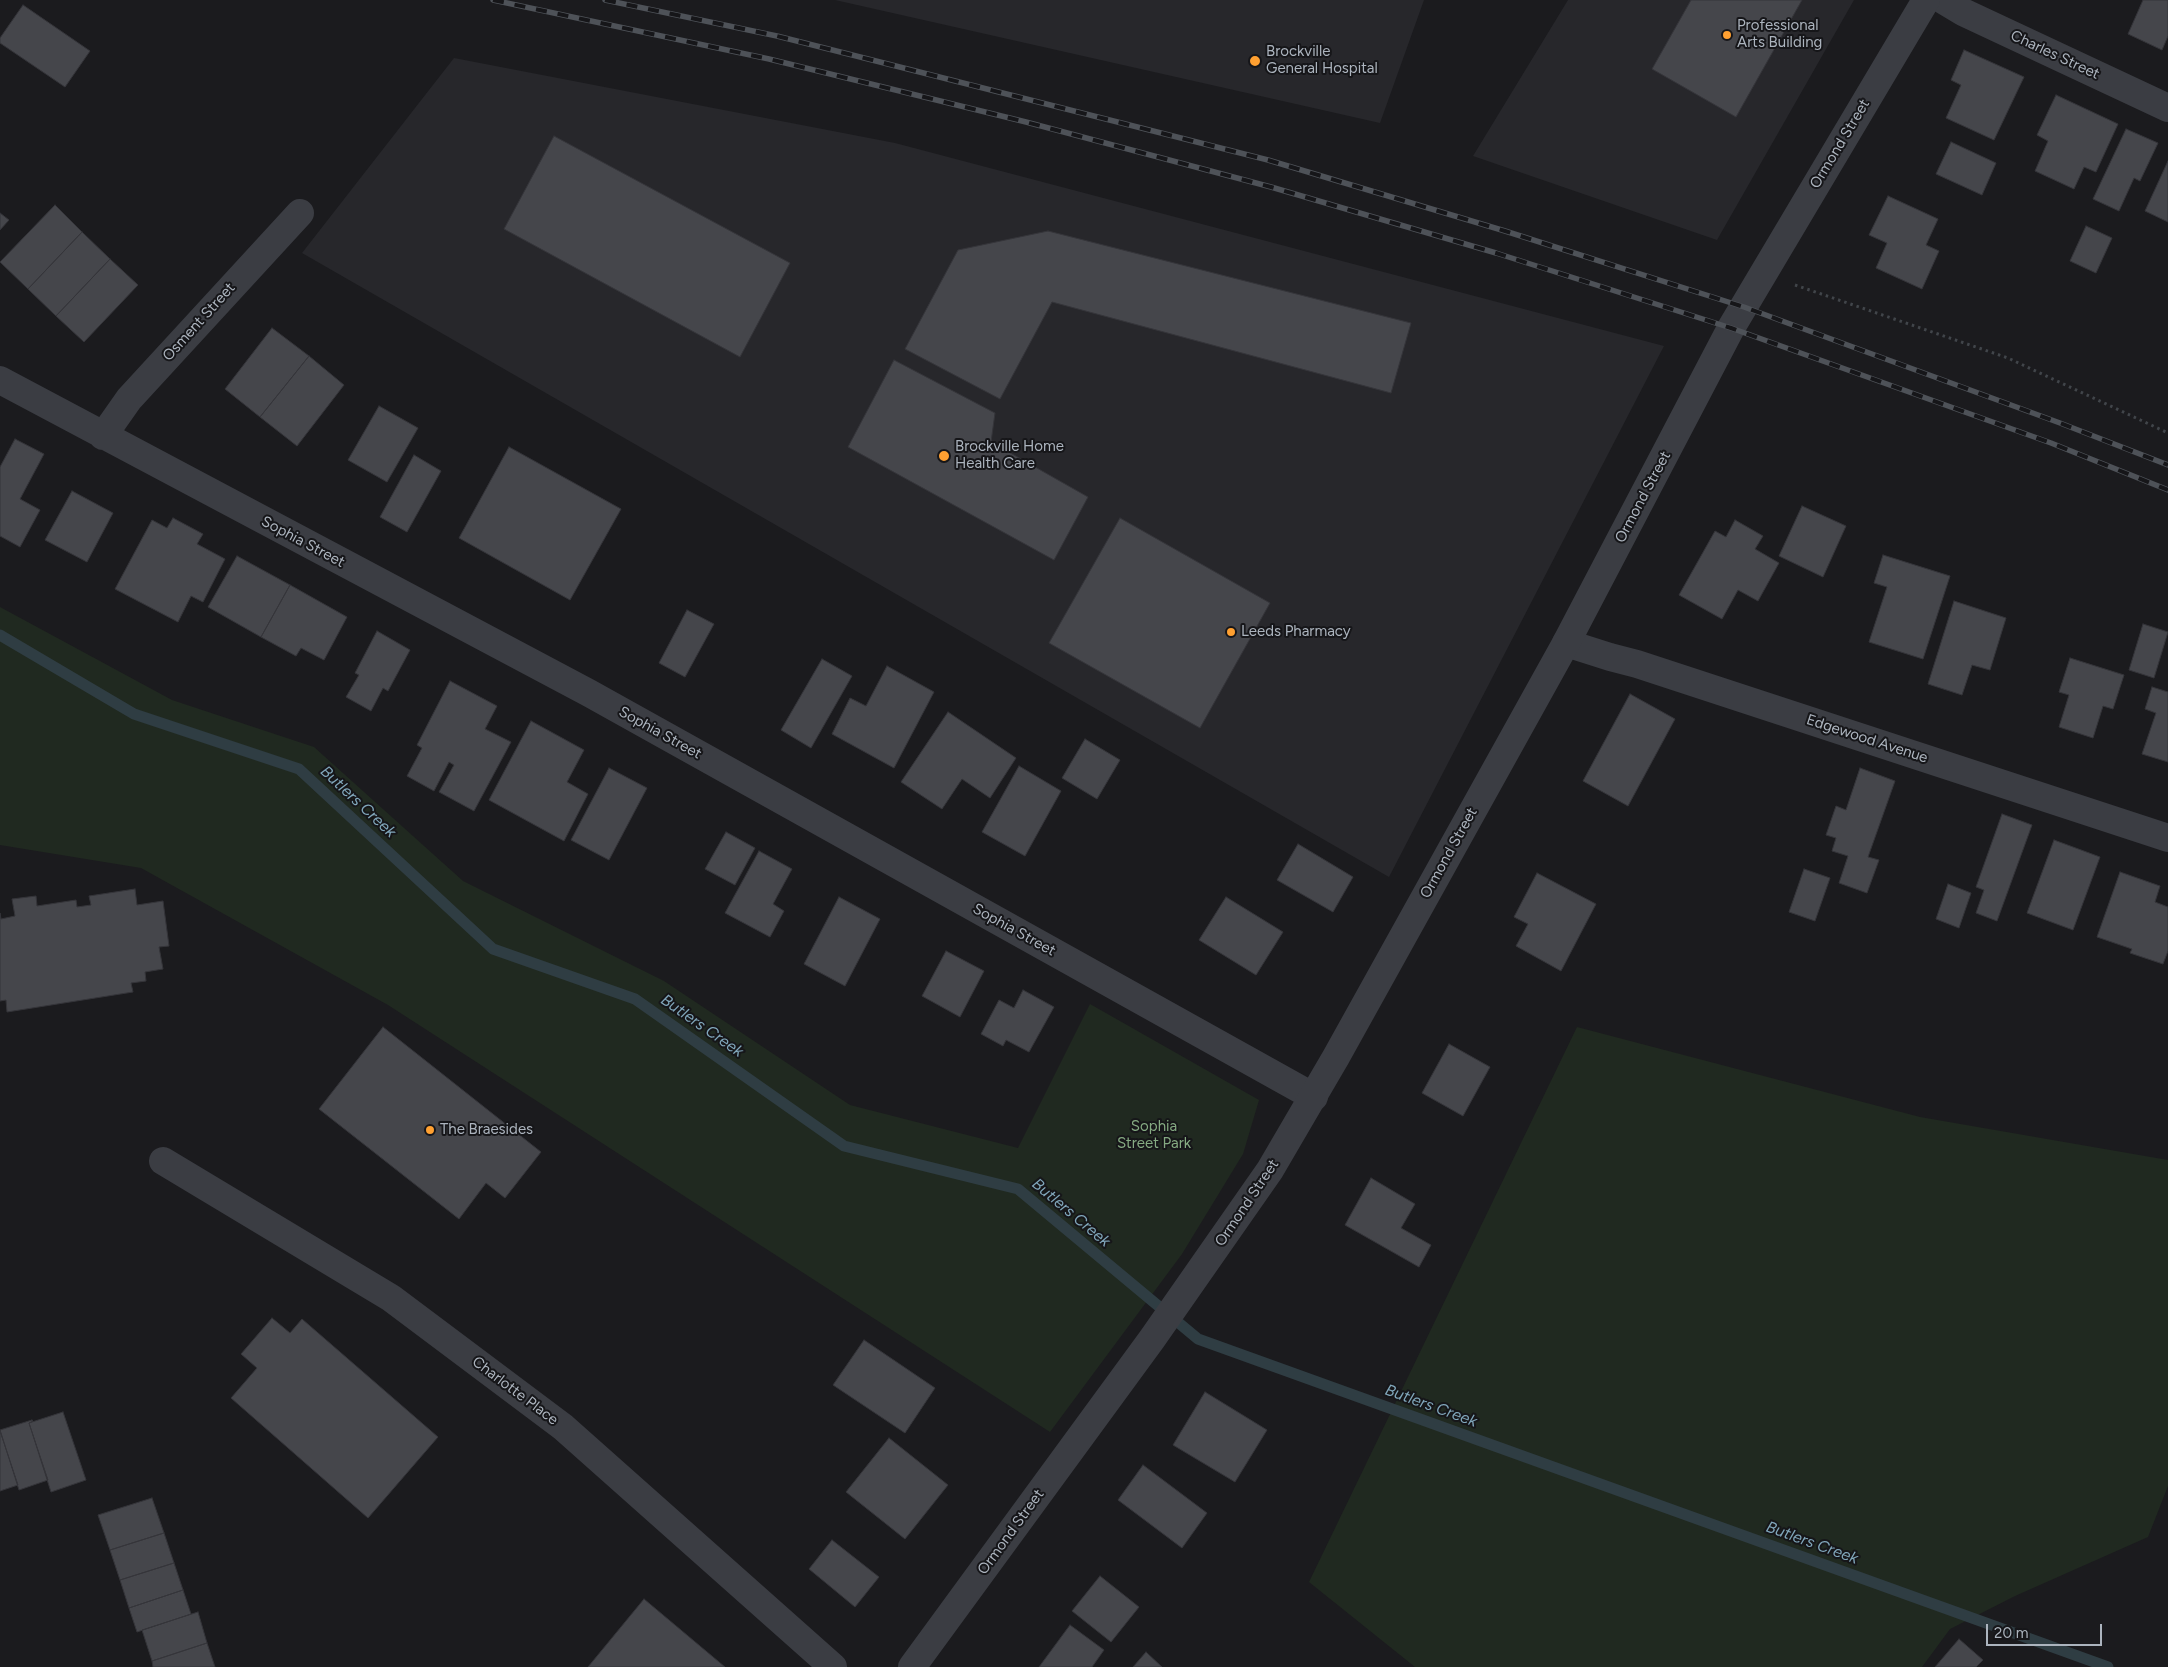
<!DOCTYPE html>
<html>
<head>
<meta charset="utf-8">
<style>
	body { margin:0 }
	#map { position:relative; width:2168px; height:1667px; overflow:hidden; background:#1b1b1e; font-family:Figtree,sans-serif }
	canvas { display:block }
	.scale { position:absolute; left:1986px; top:1624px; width:116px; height:22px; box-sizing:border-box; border:2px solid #acb4be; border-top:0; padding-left:6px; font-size:15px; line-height:18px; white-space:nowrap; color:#acb4be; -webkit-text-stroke:4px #161619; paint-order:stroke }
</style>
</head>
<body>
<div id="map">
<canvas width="2168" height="1667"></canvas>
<div class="scale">20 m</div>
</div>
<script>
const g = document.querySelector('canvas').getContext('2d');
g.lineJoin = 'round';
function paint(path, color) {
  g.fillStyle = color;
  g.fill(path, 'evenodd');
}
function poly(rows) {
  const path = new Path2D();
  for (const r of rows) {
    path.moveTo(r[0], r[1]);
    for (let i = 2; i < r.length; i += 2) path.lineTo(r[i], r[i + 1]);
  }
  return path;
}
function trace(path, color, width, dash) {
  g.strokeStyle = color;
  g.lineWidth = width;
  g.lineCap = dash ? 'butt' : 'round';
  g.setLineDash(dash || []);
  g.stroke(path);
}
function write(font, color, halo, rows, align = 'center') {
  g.font = font + ' Figtree,sans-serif';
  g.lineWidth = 4;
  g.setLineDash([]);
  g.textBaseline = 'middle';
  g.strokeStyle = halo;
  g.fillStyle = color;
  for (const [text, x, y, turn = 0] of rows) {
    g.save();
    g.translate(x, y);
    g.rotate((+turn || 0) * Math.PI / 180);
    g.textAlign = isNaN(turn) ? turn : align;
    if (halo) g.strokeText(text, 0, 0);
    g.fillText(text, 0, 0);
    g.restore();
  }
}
const built = poly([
	[835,0,1424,0,1380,123],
	[1568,0,1854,0,1717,240,1473,156],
	[454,58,895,143,1664,346,1389,877,302,253]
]);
const green = poly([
	[0,607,172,700,314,747,463,881,664,981,850,1105,1018,1148,1090,1004,1259,1100,1243,1154,1182,1254,1050,1432,388,1005,141,868,0,845],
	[1577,1027,1920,1117,2168,1160,2168,1486,2148,1537,2015,1596,1950,1629,1922,1667,1415,1667,1309,1582]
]);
const stream = poly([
	[0,635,134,714,299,769,493,949,635,999,844,1146,1018,1189,1198,1339,2108,1667]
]);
const building = poly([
	[1691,0,1802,0,1736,117,1652,69,1691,0],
	[2143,0,2168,0,2168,36,2162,50,2128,34,2143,0],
	[23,5,90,51,65,87,0,43,0,38,23,5],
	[1964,50,2024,77,1994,140,1946,118,1961,85,1951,80,1964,50],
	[2056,95,2118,124,2096,172,2084,167,2074,189,2035,171,2048,141,2037,135,2056,95],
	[2126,129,2158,143,2140,181,2134,178,2119,211,2093,199,2126,129],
	[554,136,790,263,740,357,504,229,554,136],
	[1951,142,1996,163,1982,195,1936,174,1951,142],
	[2168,161,2168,222,2145,211,2168,161],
	[1888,196,1938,219,1926,245,1939,251,1922,289,1876,268,1887,243,1869,235,1888,196],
	[55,205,82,232,28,289,0,262,55,205],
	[0,213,9,220,0,230,0,213],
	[2086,226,2112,238,2096,273,2070,261,2086,226],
	[1048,231,1411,323,1391,393,1052,302,1000,399,905,349,958,250,1048,231],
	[82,232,110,259,56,316,28,289,82,232],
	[110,259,138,285,84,342,56,316,110,259],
	[272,328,309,356,260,417,225,389,272,328],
	[309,356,344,385,297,446,260,417,309,356],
	[894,360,995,413,991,442,1088,497,1054,560,848,447,894,360],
	[379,406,418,428,387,482,348,460,379,406],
	[15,439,44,454,20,499,40,510,20,547,0,536,0,467,15,439],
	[509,447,621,509,570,600,459,538,509,447],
	[414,455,441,471,407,532,380,517,414,455],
	[72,491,113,513,87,562,45,540,72,491],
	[1802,506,1846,526,1823,577,1779,556,1802,506],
	[173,518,203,534,197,544,225,559,203,602,191,596,178,622,115,589,152,520,167,528,173,518],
	[1120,518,1270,603,1200,728,1049,643,1120,518],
	[1735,520,1763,536,1755,549,1779,563,1758,601,1738,590,1722,619,1679,595,1715,531,1726,537,1735,520],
	[1883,555,1950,576,1923,659,1869,642,1887,587,1874,583,1883,555],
	[237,556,290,585,261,637,208,607,237,556],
	[290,585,347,617,324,660,301,648,296,656,261,637,290,585],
	[1954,601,2006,618,1990,670,1972,665,1962,695,1928,684,1954,601],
	[687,610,714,624,685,677,659,663,687,610],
	[2143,624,2168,632,2154,678,2129,670,2143,624],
	[377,631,410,650,388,691,383,688,371,711,346,697,359,675,355,673,377,631],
	[2070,658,2124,675,2113,709,2103,706,2093,738,2059,727,2069,695,2059,692,2070,658],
	[822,659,852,676,811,748,781,730,822,659],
	[887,666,934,692,894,768,832,734,850,698,866,706,887,666],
	[450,681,497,706,485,729,511,742,474,811,439,792,454,765,449,762,434,791,407,776,422,748,417,745,450,681],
	[2152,687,2168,692,2168,762,2142,754,2156,713,2145,709,2152,687],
	[1630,694,1675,719,1628,806,1583,781,1630,694],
	[948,712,1016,758,990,798,962,779,942,809,901,782,948,712],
	[531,721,584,750,567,782,588,794,564,841,489,800,531,721],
	[1085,739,1120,760,1097,799,1062,778,1085,739],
	[1019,766,1061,791,1025,856,982,832,1019,766],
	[609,768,647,788,609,860,571,840,609,768],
	[1860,768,1895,781,1868,857,1879,860,1867,893,1839,883,1848,856,1832,851,1836,838,1826,835,1836,806,1846,810,1860,768],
	[2002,814,2032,825,1997,921,1976,913,1984,890,1976,887,2002,814],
	[726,832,755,848,735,885,705,869,726,832],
	[2054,840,2100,857,2073,930,2027,913,2054,840],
	[1298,844,1353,877,1333,912,1277,880,1298,844],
	[759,851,792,869,773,904,784,911,770,937,725,913,759,851],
	[1804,869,1830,878,1815,921,1789,912,1804,869],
	[2120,872,2160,886,2155,902,2168,907,2168,951,2163,964,2130,953,2132,949,2097,937,2120,872],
	[1537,873,1596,904,1561,971,1516,946,1528,924,1514,917,1537,873],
	[1948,884,1971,893,1959,928,1936,919,1948,884],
	[135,889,137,905,163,901,169,946,159,947,163,969,145,972,146,981,131,983,133,992,7,1012,6,1000,0,1001,0,913,1,919,15,916,12,899,36,896,37,906,76,900,77,907,91,905,89,896,135,889],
	[839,897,880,919,845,986,804,964,839,897],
	[1226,897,1283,932,1256,975,1199,940,1226,897],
	[946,951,984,971,960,1017,922,996,946,951],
	[1023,990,1054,1007,1029,1052,1006,1040,1003,1046,981,1034,999,1000,1014,1008,1023,990],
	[383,1027,541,1152,505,1198,486,1183,459,1219,319,1109,383,1027],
	[1449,1044,1490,1067,1463,1116,1422,1093,1449,1044],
	[1371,1178,1415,1204,1401,1228,1431,1245,1419,1267,1345,1225,1371,1178],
	[272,1318,290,1333,302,1319,438,1437,368,1518,231,1398,257,1368,241,1354,272,1318],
	[864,1340,935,1388,905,1433,833,1385,864,1340],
	[1205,1392,1267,1430,1235,1482,1173,1445,1205,1392],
	[63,1412,86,1480,51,1492,29,1423,63,1412],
	[32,1420,33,1421,29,1423,48,1480,19,1490,0,1430,32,1420],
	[0,1431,18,1485,0,1491,0,1431],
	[889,1438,948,1485,905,1539,846,1492,889,1438],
	[1143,1465,1207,1513,1182,1548,1118,1500,1143,1465],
	[152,1498,164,1533,110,1550,98,1515,152,1498],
	[164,1533,174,1563,120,1580,110,1550,164,1533],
	[832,1540,879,1577,855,1607,809,1569,832,1540],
	[174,1563,183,1590,129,1608,120,1580,174,1563],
	[1100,1576,1139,1607,1111,1642,1072,1611,1100,1576],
	[183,1590,191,1614,137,1632,129,1608,183,1590],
	[644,1599,725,1667,588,1667,644,1599],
	[198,1612,207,1643,152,1661,142,1630,198,1612],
	[1070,1625,1104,1650,1092,1667,1039,1667,1070,1625],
	[1959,1639,1983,1660,1976,1667,1935,1667,1959,1639],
	[207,1643,215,1667,153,1667,152,1661,207,1643],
	[1146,1652,1162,1667,1133,1667,1146,1652]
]);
const path = poly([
	[1795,285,2008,358,2168,433]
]);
const minor = poly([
	[1943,0,1963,12,2168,108],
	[0,380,589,693,1314,1097],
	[103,436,129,399,300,213],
	[1566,643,1610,657,1637,664,2168,838],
	[163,1161,391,1298,563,1427,833,1667]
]);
const tertiary = poly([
	[912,1667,1152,1339,1270,1170,1336,1057,1566,643,1731,328,1926,0]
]);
const rail = poly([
	[493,0,769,59,1026,122,1271,187,1496,253,1731,328,2051,443,2168,490],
	[605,0,777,36,1268,160,1505,231,1744,307,2060,423,2168,465]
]);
const markers = [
	[1727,35,5,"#ffa031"],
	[1255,61,6,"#ffa031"],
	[944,456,6,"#ffa031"],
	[1231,632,5,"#ffa031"],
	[430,1130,5,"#ffa031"]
];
const poiNames = [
	["Professional",1737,26],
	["Arts Building",1737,43],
	["Brockville",1266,52],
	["General Hospital",1266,69],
	["Brockville Home",955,447],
	["Health Care",955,464],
	["Leeds Pharmacy",1241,632],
	["The Braesides",440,1130]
];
const streetNames = [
	["Charles Street",2055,55,25],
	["Ormond Street",1840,144,-59],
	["Osment Street",199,322,-48],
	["Ormond Street",1643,497,-62],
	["Sophia Street",303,542,28],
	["Sophia Street",660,733,29],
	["Edgewood Avenue",1867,739,18],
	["Ormond Street",1449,853,-61],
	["Sophia Street",1014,930,29],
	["Ormond Street",1247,1203,-56],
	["Charlotte Place",515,1391,37],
	["Ormond Street",1011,1532,-54]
];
const parkNames = [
	["Sophia",1154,1127],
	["Street Park",1154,1144]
];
const waterNames = [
	["Butlers Creek",358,802,43],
	["Butlers Creek",702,1026,35],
	["Butlers Creek",1071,1213,40],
	["Butlers Creek",1431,1406,20],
	["Butlers Creek",1812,1543,20]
];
paint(built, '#27272b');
paint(green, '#202920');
trace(stream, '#2f3d43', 11);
paint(building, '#45464b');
trace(building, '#35353a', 1);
trace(path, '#41454a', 3, [2.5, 4]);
trace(minor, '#3b3d43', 28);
trace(tertiary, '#3b3d43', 28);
trace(rail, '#4e5258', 5.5);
trace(rail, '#161619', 4, [11]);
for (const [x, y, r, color] of markers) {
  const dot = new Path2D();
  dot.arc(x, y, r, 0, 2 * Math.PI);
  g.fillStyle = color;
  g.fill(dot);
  trace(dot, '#161619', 2);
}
write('15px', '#acb4be', '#161619', poiNames, 'left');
write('15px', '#acb4be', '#161619', streetNames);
write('15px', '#85aa82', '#161619', parkNames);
write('italic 16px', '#81a7bb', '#161619', waterNames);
</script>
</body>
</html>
